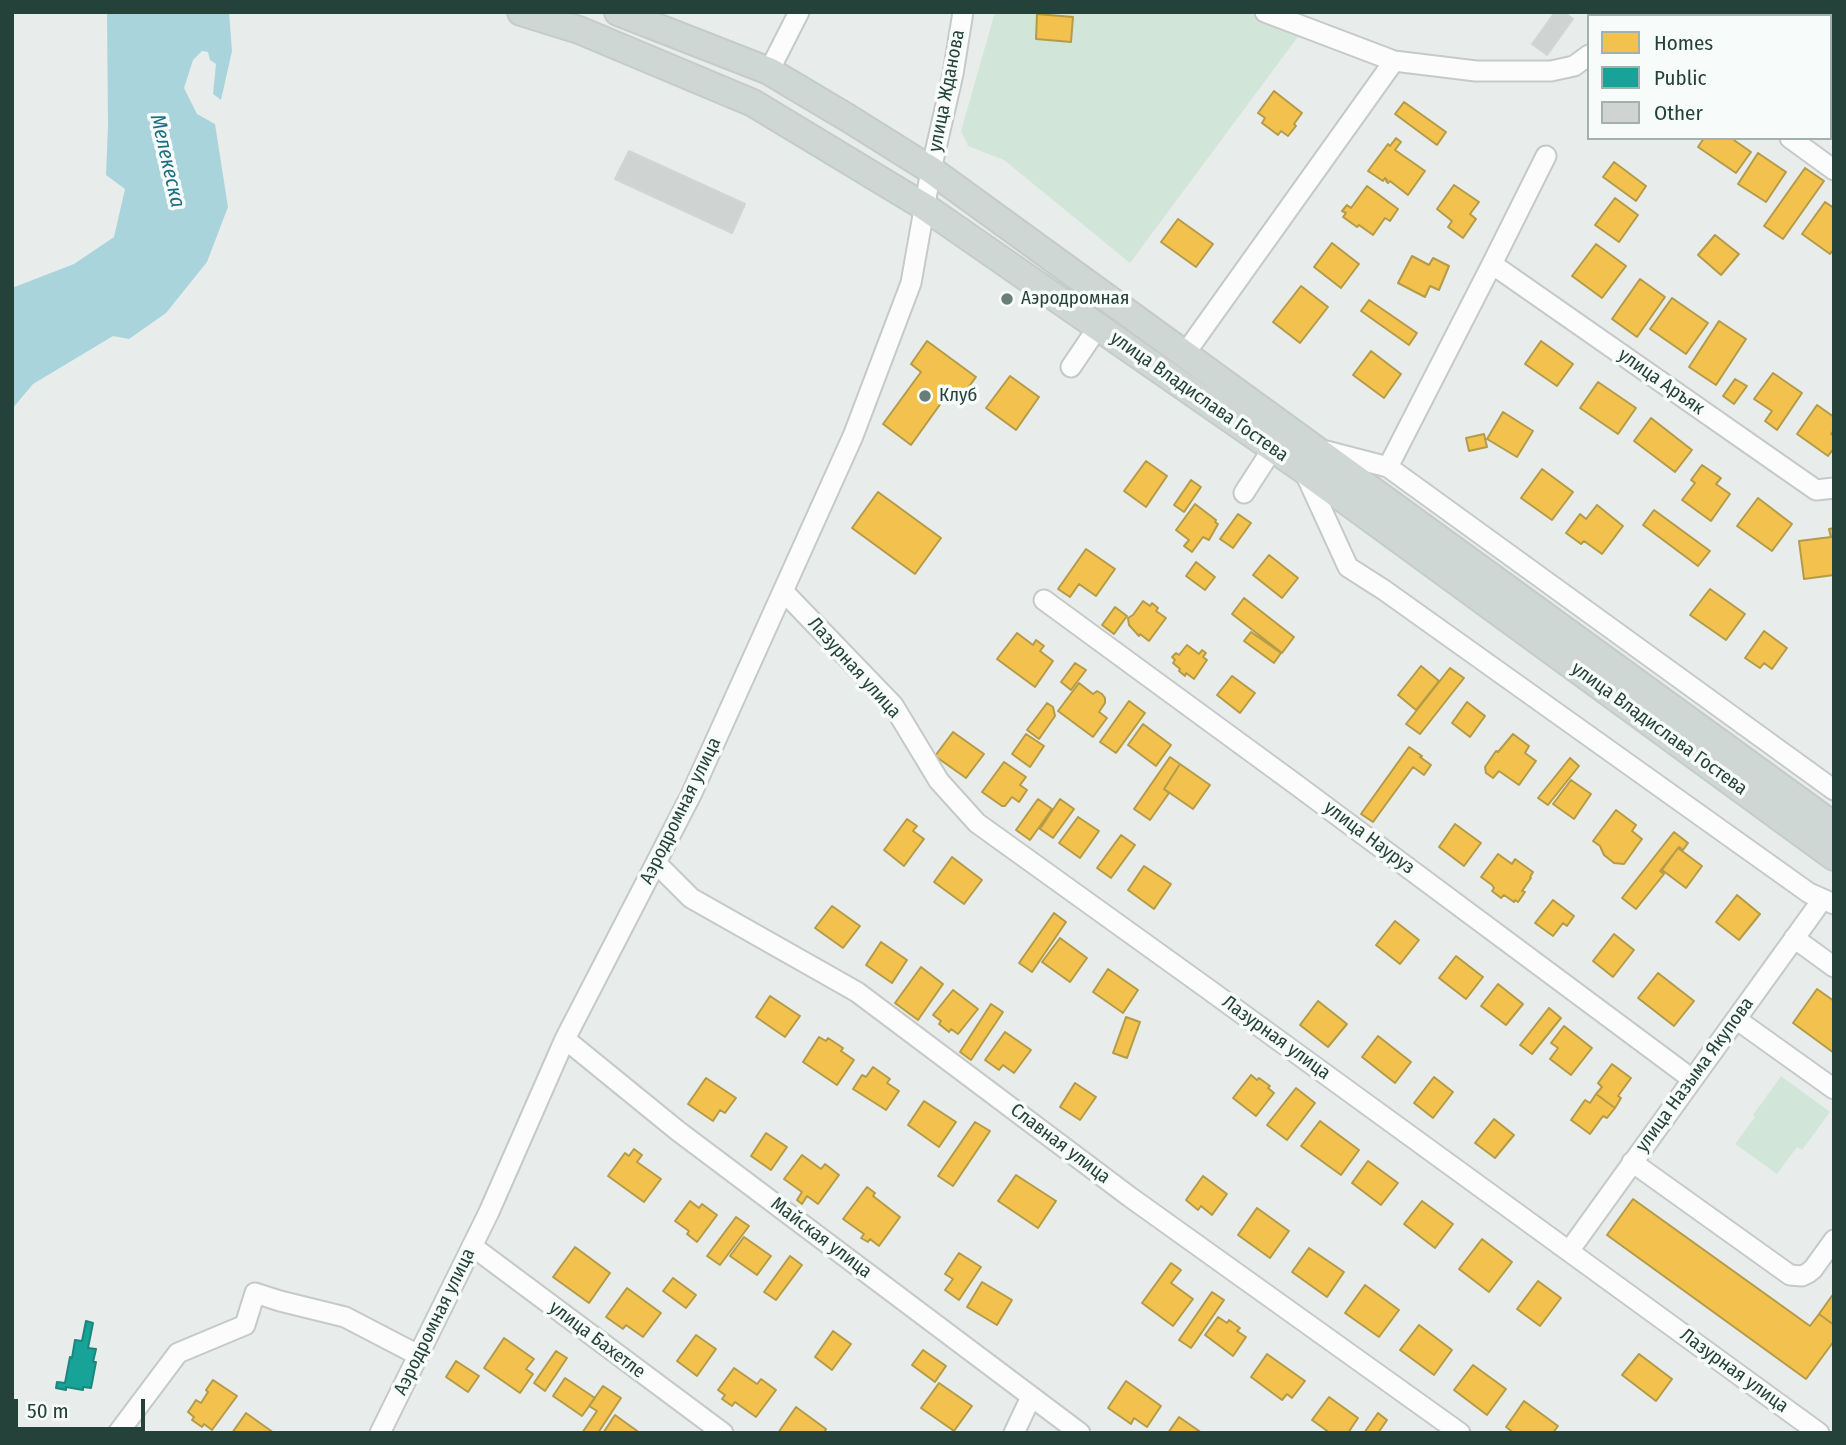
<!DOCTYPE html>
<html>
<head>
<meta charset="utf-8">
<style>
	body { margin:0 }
	#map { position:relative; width:1846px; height:1445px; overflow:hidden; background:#e8edeb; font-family:"Fira Sans Condensed",sans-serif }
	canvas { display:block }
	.frame { position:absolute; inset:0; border:14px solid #24423a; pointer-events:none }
	.legend { position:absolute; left:1587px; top:14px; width:245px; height:126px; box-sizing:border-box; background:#f7fbf9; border:2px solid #a3b1ad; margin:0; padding:9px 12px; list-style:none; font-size:21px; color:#24423a }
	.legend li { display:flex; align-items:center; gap:14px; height:35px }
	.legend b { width:35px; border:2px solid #a3b1ad }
	.scale { position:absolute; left:14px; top:1399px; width:131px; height:32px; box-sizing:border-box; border:4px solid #24423a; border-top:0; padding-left:9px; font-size:21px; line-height:24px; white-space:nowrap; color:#24423a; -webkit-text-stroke:5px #f7fbf9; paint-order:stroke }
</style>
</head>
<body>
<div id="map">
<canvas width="1846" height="1445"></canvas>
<div class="frame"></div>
<ul class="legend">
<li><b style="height:19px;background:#f2c14e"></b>Homes</li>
<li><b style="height:19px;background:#17a398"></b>Public</li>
<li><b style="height:19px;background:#cfd4d2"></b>Other</li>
</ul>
<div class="scale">50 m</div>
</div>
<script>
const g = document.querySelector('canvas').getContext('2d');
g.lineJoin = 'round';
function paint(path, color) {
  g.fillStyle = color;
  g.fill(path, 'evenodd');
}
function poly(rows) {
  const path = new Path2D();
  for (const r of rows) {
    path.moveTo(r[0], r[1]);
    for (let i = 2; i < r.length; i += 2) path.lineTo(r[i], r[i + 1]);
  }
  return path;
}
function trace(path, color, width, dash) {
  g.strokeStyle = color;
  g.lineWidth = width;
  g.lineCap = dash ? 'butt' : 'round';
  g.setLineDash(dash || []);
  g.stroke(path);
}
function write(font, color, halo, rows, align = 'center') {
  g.font = font + ' "Fira Sans Condensed",sans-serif';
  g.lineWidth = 7;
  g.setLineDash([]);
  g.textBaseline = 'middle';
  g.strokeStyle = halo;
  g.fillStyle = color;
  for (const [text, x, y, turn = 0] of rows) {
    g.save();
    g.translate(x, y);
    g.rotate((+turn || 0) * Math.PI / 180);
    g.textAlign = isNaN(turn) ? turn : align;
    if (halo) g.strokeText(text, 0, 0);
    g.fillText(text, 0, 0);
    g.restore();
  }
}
const green = poly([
	[995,12,1244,12,1303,30,1130,263,1004,160,968,146,961,131],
	[1781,1076,1830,1112,1802,1150,1797,1147,1777,1174,1735,1144,1755,1117,1753,1115]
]);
const water = poly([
	[107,12,229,12,232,51,221,100,213,94,216,64,210,60,208,52,202,51,193,60,184,88,197,114,215,124,228,207,207,262,166,313,129,339,113,336,33,384,12,409,12,288,74,264,114,237,125,189,106,175,108,126]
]);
const homes = poly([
	[1037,14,1073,17,1071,42,1036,39,1037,14],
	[1274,91,1302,113,1294,124,1296,126,1288,136,1281,131,1278,135,1262,123,1265,118,1258,113,1274,91],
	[1404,102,1446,132,1437,145,1395,114,1404,102],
	[1396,138,1401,142,1395,150,1425,171,1408,195,1390,181,1388,183,1386,181,1387,180,1385,178,1383,181,1368,171,1388,144,1390,146,1396,138],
	[1704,138,1731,138,1751,152,1736,173,1698,147,1704,138],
	[1758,153,1786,172,1766,202,1738,184,1758,153],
	[1614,162,1646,186,1636,201,1603,177,1614,162],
	[1805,168,1824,181,1783,239,1764,226,1805,168],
	[1454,185,1479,202,1470,214,1476,219,1463,238,1448,227,1452,221,1437,209,1454,185],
	[1367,186,1398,209,1390,221,1385,218,1373,235,1359,225,1357,227,1343,217,1346,213,1342,211,1347,205,1351,208,1367,186],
	[1615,198,1638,215,1619,242,1595,225,1615,198],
	[1825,202,1834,208,1834,249,1830,254,1802,234,1825,202],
	[1178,219,1213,244,1196,267,1161,242,1178,219],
	[1715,235,1739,254,1721,275,1698,255,1715,235],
	[1332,243,1359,264,1341,288,1314,267,1332,243],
	[1596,244,1626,266,1602,298,1572,276,1596,244],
	[1412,256,1429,265,1433,258,1449,266,1439,290,1430,286,1425,297,1398,283,1412,256],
	[1640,279,1665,297,1637,337,1612,319,1640,279],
	[1301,286,1328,307,1300,343,1273,322,1301,286],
	[1672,298,1708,323,1686,354,1650,329,1672,298],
	[1369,300,1417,333,1409,345,1361,311,1369,300],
	[1719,321,1746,339,1716,385,1689,367,1719,321],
	[927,341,976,377,959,400,949,392,911,445,883,424,921,372,911,364,927,341],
	[1541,341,1573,364,1557,386,1525,364,1541,341],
	[1371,351,1401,374,1384,398,1353,375,1371,351],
	[1773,373,1802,393,1777,430,1765,421,1772,411,1754,399,1773,373],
	[1010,376,1039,397,1016,430,986,408,1010,376],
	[1735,379,1747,386,1734,404,1723,396,1735,379],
	[1598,382,1636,408,1618,434,1580,408,1598,382],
	[1817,405,1834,417,1834,430,1831,434,1834,436,1834,448,1828,456,1797,434,1817,405],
	[1503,412,1533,431,1517,457,1487,439,1503,412],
	[1651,418,1692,450,1675,472,1634,441,1651,418],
	[1484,434,1487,447,1469,451,1466,438,1484,434],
	[1146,461,1167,476,1146,507,1124,491,1146,461],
	[1702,465,1721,478,1716,484,1730,494,1711,521,1682,500,1695,483,1691,480,1702,465],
	[1542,469,1573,492,1552,520,1521,498,1542,469],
	[1191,480,1201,487,1184,512,1174,505,1191,480],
	[878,492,941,538,915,574,852,528,878,492],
	[1758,498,1792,524,1772,551,1737,526,1758,498],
	[1195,504,1216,520,1215,522,1218,524,1209,540,1203,537,1192,552,1184,546,1189,540,1176,530,1195,504],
	[1597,505,1623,526,1602,554,1584,541,1581,544,1566,533,1580,514,1586,519,1597,505],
	[1654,510,1710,551,1698,566,1643,525,1654,510],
	[1238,514,1251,523,1233,548,1220,539,1238,514],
	[1834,528,1834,575,1804,579,1799,541,1831,537,1829,529,1834,528],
	[1086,549,1115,569,1096,596,1079,584,1070,597,1058,589,1086,549],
	[1269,555,1298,578,1282,598,1253,575,1269,555],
	[1196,562,1215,577,1205,590,1186,576,1196,562],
	[1710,589,1745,614,1726,640,1690,615,1710,589],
	[1244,598,1294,637,1282,653,1232,614,1244,598],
	[1143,601,1150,606,1152,603,1158,608,1156,611,1166,618,1149,641,1140,634,1139,636,1129,625,1128,618,1133,615,1143,601],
	[1115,607,1127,616,1114,634,1102,625,1115,607],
	[1764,631,1787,648,1772,669,1764,663,1760,668,1745,658,1764,631],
	[1251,632,1281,653,1274,663,1244,641,1251,632],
	[1017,633,1033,645,1036,640,1044,646,1040,651,1053,661,1035,687,997,659,1017,633],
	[1187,645,1199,654,1202,650,1206,653,1203,657,1207,660,1194,679,1186,673,1185,676,1179,671,1180,669,1173,663,1175,660,1172,657,1176,653,1179,655,1187,645],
	[1075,663,1086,670,1071,690,1061,682,1075,663],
	[1421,666,1439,681,1416,710,1398,695,1421,666],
	[1450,668,1464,678,1420,734,1406,724,1450,668],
	[1232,676,1255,693,1240,713,1217,695,1232,676],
	[1079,683,1093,694,1097,691,1102,694,1105,698,1105,703,1099,712,1107,718,1093,737,1058,711,1079,683],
	[1129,701,1145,713,1116,753,1100,742,1129,701],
	[1467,702,1485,716,1470,737,1452,723,1467,702],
	[1047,703,1053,707,1055,716,1039,739,1027,730,1047,703],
	[1143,724,1171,745,1156,766,1128,745,1143,724],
	[953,732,984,754,966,778,935,756,953,732],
	[1026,734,1044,746,1030,767,1012,754,1026,734],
	[1513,734,1529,746,1525,753,1536,761,1519,785,1499,771,1493,778,1486,773,1485,767,1496,751,1498,752,1513,734],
	[1409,747,1422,756,1420,757,1431,765,1424,775,1413,767,1373,822,1361,814,1409,747],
	[1170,757,1180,764,1164,789,1169,793,1150,820,1134,809,1170,757],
	[1570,758,1579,766,1548,805,1538,798,1570,758],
	[1004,762,1026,777,1020,785,1027,790,1019,802,1012,797,1005,806,1002,806,982,792,1004,762],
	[1180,764,1210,785,1193,809,1164,789,1180,764],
	[1571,780,1591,794,1574,819,1553,804,1571,780],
	[1038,799,1052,809,1030,840,1016,830,1038,799],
	[1060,799,1074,809,1053,838,1040,829,1060,799],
	[1616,810,1636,825,1632,831,1642,839,1624,864,1614,863,1604,855,1600,846,1593,841,1616,810],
	[1078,817,1099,831,1080,858,1059,843,1078,817],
	[907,819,917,826,913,831,924,839,904,866,884,850,907,819],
	[1455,824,1481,843,1464,866,1439,847,1455,824],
	[1674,832,1688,843,1683,850,1679,847,1660,871,1664,874,1636,909,1622,898,1674,832],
	[1121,835,1135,845,1111,878,1097,868,1121,835],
	[1678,848,1702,866,1686,888,1662,870,1678,848],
	[1498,854,1512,864,1515,859,1533,872,1530,877,1531,878,1522,891,1525,892,1518,902,1515,900,1514,902,1504,895,1501,898,1492,891,1494,888,1492,885,1481,877,1498,854],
	[952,857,982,880,964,904,934,882,952,857],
	[1144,866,1171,884,1154,909,1128,890,1144,866],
	[1737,895,1760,914,1739,940,1716,922,1737,895],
	[1553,900,1574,916,1567,926,1563,923,1553,936,1535,923,1553,900],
	[832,906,860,926,843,948,815,928,832,906],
	[1054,913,1066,922,1032,972,1019,963,1054,913],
	[1395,921,1419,940,1400,964,1376,945,1395,921],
	[1614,934,1634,950,1613,977,1593,961,1614,934],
	[1060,938,1087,958,1070,982,1042,962,1060,938],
	[881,942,907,960,892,983,866,965,881,942],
	[1456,956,1483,977,1466,999,1439,978,1456,956],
	[921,967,943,984,918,1020,895,1003,921,967],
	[1108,969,1138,990,1123,1013,1093,992,1108,969],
	[1658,973,1694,1001,1674,1026,1638,998,1658,973],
	[1498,984,1523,1004,1506,1025,1481,1006,1498,984],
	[1817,989,1834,1001,1834,1053,1793,1023,1817,989],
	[953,990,978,1009,958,1034,951,1029,949,1032,939,1024,941,1021,933,1015,953,990],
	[770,996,800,1016,785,1037,756,1017,770,996],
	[1318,1001,1347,1024,1328,1047,1300,1025,1318,1001],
	[991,1004,1003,1012,971,1060,960,1052,991,1004],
	[1549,1008,1561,1018,1532,1054,1520,1045,1549,1008],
	[1126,1017,1140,1022,1127,1058,1113,1053,1126,1017],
	[1564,1026,1592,1048,1571,1075,1550,1059,1558,1048,1551,1043,1564,1026],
	[1005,1032,1031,1050,1014,1073,1003,1065,999,1070,985,1060,1005,1032],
	[1378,1036,1411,1062,1395,1083,1362,1057,1378,1036],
	[819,1037,826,1041,828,1038,843,1048,841,1051,854,1060,837,1085,803,1062,819,1037],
	[1612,1064,1631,1078,1618,1096,1621,1098,1615,1108,1596,1094,1602,1087,1598,1083,1612,1064],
	[873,1067,890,1079,887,1083,899,1091,886,1110,853,1089,862,1075,866,1077,873,1067],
	[1251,1075,1257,1080,1259,1078,1270,1086,1268,1088,1274,1093,1256,1116,1233,1098,1251,1075],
	[1434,1077,1453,1092,1433,1118,1414,1103,1434,1077],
	[706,1078,736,1098,725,1113,720,1110,713,1121,688,1104,706,1078],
	[1075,1083,1096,1097,1080,1120,1060,1107,1075,1083],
	[1296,1088,1315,1103,1287,1140,1267,1125,1296,1088],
	[1596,1094,1615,1108,1607,1118,1603,1116,1590,1134,1571,1120,1585,1100,1590,1103,1596,1094],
	[924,1101,956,1122,939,1147,908,1125,924,1101],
	[1494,1119,1514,1135,1495,1158,1475,1143,1494,1119],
	[1320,1121,1359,1150,1341,1175,1301,1146,1320,1121],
	[975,1122,990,1131,953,1186,938,1176,975,1122],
	[766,1133,787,1147,771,1170,751,1156,766,1133],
	[634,1149,642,1155,637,1162,661,1179,644,1202,608,1176,625,1153,629,1156,634,1149],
	[802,1155,821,1169,825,1164,839,1175,818,1204,807,1196,802,1204,797,1200,802,1192,784,1179,802,1155],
	[1368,1161,1398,1183,1381,1205,1352,1183,1368,1161],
	[1016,1175,1056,1201,1038,1228,998,1201,1016,1175],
	[1203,1176,1227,1194,1212,1215,1201,1206,1198,1210,1186,1200,1203,1176],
	[867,1187,875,1193,873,1196,900,1217,879,1246,870,1239,868,1242,861,1238,864,1234,843,1219,867,1187],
	[1633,1199,1810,1326,1819,1314,1834,1325,1834,1341,1806,1379,1607,1235,1633,1199],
	[690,1201,699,1208,702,1204,717,1215,697,1242,687,1234,689,1231,675,1221,690,1201],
	[1422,1201,1453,1224,1435,1248,1404,1224,1422,1201],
	[1257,1208,1289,1231,1270,1258,1238,1235,1257,1208],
	[736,1217,749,1226,720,1265,707,1256,736,1217],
	[744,1237,771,1256,757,1275,730,1256,744,1237],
	[1482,1239,1512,1262,1489,1292,1459,1269,1482,1239],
	[575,1247,610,1273,589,1303,553,1277,575,1247],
	[1309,1248,1344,1272,1327,1297,1292,1272,1309,1248],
	[959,1253,981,1267,959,1300,945,1290,953,1279,945,1274,959,1253],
	[790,1256,802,1265,776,1300,764,1292,790,1256],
	[1171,1263,1181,1270,1171,1283,1193,1299,1173,1326,1142,1303,1171,1263],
	[673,1278,696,1295,686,1308,663,1291,673,1278],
	[1538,1281,1561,1298,1540,1326,1517,1309,1538,1281],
	[982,1282,1012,1300,997,1325,967,1307,982,1282],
	[1365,1285,1399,1310,1379,1337,1345,1313,1365,1285],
	[627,1288,661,1313,643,1337,626,1325,623,1329,606,1317,627,1288],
	[1212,1292,1224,1300,1191,1348,1179,1340,1212,1292],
	[1834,1293,1834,1325,1819,1314,1834,1293],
	[1218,1317,1227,1323,1229,1320,1240,1328,1237,1331,1246,1337,1233,1356,1205,1335,1218,1317],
	[1419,1325,1452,1350,1434,1375,1400,1350,1419,1325],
	[833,1331,851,1344,832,1370,815,1357,833,1331],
	[696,1335,716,1349,697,1376,677,1361,696,1335],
	[504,1338,534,1359,526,1369,533,1374,520,1393,484,1368,504,1338],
	[923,1350,946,1366,935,1382,912,1365,923,1350],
	[556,1351,567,1358,545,1391,534,1383,556,1351],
	[1267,1354,1305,1381,1292,1398,1287,1394,1282,1400,1251,1377,1267,1354],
	[1639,1354,1672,1379,1656,1401,1622,1375,1639,1354],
	[456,1361,479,1376,468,1392,446,1377,456,1361],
	[1473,1365,1506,1389,1487,1415,1454,1390,1473,1365],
	[734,1368,757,1384,761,1379,776,1390,756,1417,735,1402,732,1406,722,1399,725,1395,718,1390,734,1368],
	[565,1378,595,1398,582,1416,553,1396,565,1378],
	[213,1380,237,1396,212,1430,204,1424,202,1427,192,1420,194,1417,188,1412,196,1400,201,1403,208,1392,206,1390,213,1380],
	[1126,1381,1161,1406,1147,1427,1134,1418,1131,1424,1108,1408,1126,1381],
	[939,1383,972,1406,954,1431,921,1408,939,1383],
	[603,1386,621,1398,598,1433,582,1433,597,1411,589,1406,603,1386],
	[1329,1397,1358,1418,1348,1433,1330,1433,1312,1420,1329,1397],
	[1524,1401,1558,1426,1553,1433,1514,1433,1506,1427,1524,1401],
	[796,1407,826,1429,824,1433,778,1433,796,1407],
	[246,1413,274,1433,232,1433,246,1413],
	[1378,1413,1387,1420,1378,1433,1364,1433,1378,1413],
	[615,1415,640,1433,603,1433,615,1415],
	[1179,1417,1202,1433,1168,1433,1179,1417]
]);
const public = poly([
	[86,1321,93,1323,88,1348,96,1349,93,1362,96,1362,91,1388,83,1387,83,1390,66,1387,66,1390,56,1388,57,1382,65,1383,70,1357,72,1358,75,1340,82,1341,86,1321]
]);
const building = poly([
	[1555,12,1564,12,1573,19,1547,55,1532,44,1555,12],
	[629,151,745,204,732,233,615,179,629,151]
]);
const minor = poly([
	[1265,12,1394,61,1476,71,1551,71,1574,66,1589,55],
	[1619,13,1623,16],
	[769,71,799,12],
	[1790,138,1834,170],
	[1492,264,1816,490,1834,488],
	[1184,355,1394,61],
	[1071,367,1098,327],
	[1326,451,1388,467,1834,790],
	[1388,467,1492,264,1546,156],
	[1304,471,1348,567,1384,590,1809,893,1834,904],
	[1244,493,1273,448],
	[783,591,893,705,939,781,977,823,1208,989,1819,1433],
	[1044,600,1294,783,1692,1079],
	[656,863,691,898,857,992,1130,1197,1460,1433],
	[1794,938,1834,967],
	[1736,1019,1834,1089],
	[565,1039,678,1131,1080,1433],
	[1632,1162,1790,1275,1802,1276,1808,1273,1813,1269,1834,1240],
	[472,1246,723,1433],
	[1569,1251,1822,900],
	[118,1433,178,1353,245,1325,255,1293,280,1301,345,1317,418,1355],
	[380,1433,489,1212,565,1039,691,795,853,436,911,283,931,170,953,74,963,12],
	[1014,1433,1031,1397]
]);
const major = poly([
	[521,12,579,30,753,103,925,207,1304,470,1834,857],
	[618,12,769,71,848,118,931,170,1834,826]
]);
const markers = [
	[1007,299,7,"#697e78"],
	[925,396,7,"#697e78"]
];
const streetNames = [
	["улица Жданова",947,91,-79],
	["улица Аръяк",1661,382,35],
	["улица Владислава Гостева",1199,397,35],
	["Лазурная улица",854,668,48],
	["улица Владислава Гостева",1659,729,36],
	["Аэродромная улица",681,811,-64],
	["улица Науруз",1369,838,37],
	["Лазурная улица",1276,1038,36],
	["улица Назыма Якупова",1695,1075,-54],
	["Славная улица",1060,1144,37],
	["Майская улица",821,1238,37],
	["Аэродромная улица",435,1322,-64],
	["улица Бахетле",597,1340,37],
	["Лазурная улица",1734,1371,36]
];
const poiNames = [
	["Аэродромная",1021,299],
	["Клуб",939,396]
];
const waterNames = [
	["Мелекеска",167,161,77]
];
paint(green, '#d1e6d8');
paint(water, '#a9d4db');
paint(homes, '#f2c14e');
trace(homes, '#b49b48', 2);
paint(public, '#17a398');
trace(public, '#1b867c', 2);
paint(building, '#cfd4d2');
trace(building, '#d1d6d4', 2);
trace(minor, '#c5cac8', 23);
trace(major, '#c3ccc9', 30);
trace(minor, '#fcfcfc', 19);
trace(major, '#cfd7d5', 26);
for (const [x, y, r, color] of markers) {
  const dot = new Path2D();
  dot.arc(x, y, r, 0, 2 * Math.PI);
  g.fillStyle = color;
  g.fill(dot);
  trace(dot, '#f7fbf9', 2.5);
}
write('19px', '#24423a', '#f7fbf9', streetNames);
write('19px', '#24423a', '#f7fbf9', poiNames, 'left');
write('italic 21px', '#1c6f80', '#f7fbf9', waterNames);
</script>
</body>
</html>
